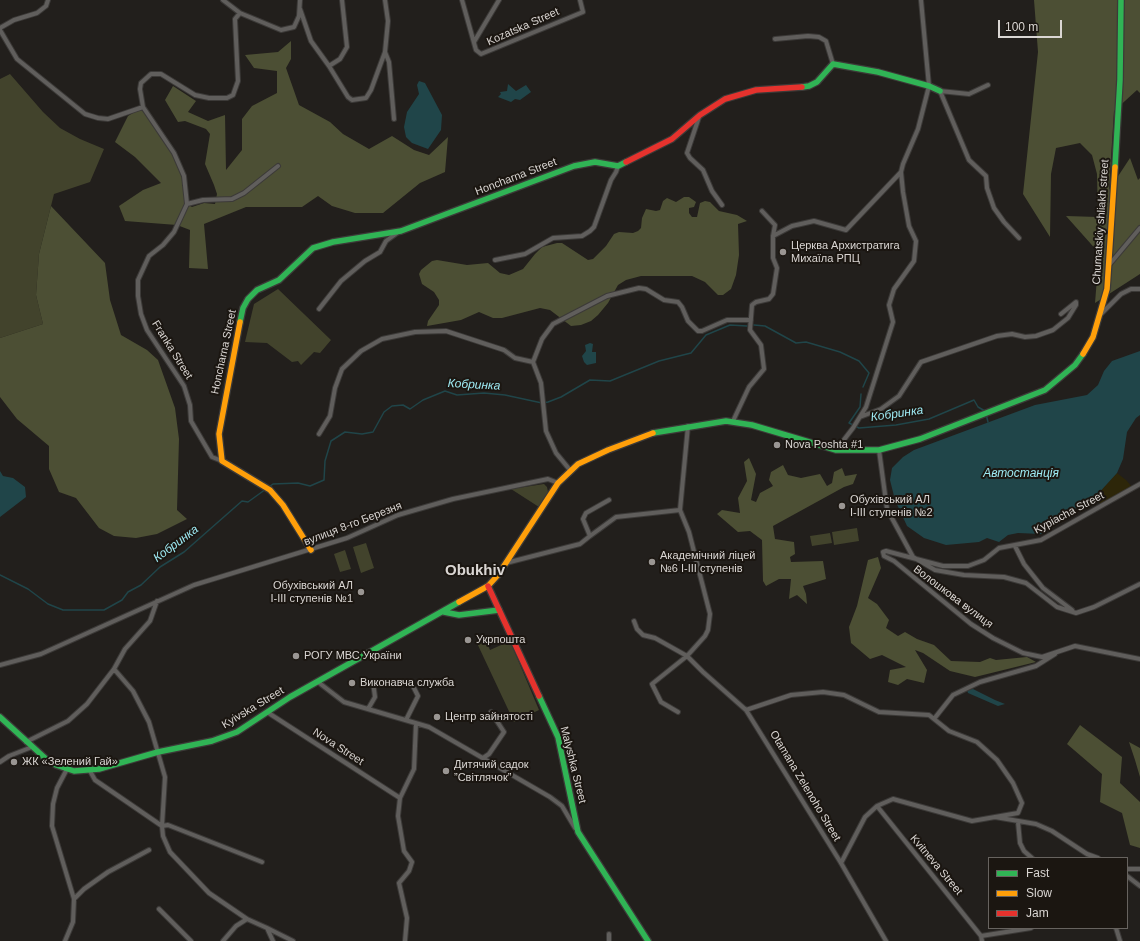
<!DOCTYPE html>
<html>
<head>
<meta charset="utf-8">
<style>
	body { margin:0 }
	#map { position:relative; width:1140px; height:941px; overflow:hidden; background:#221f1c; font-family:Arial,sans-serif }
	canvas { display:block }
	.legend { position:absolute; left:988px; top:857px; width:140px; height:72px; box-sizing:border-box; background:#1b1611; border:1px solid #67635f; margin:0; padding:5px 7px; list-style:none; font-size:12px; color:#dad6d3 }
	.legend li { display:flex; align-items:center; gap:8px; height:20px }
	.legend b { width:20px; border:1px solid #67635f }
	.scale { position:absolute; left:998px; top:20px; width:64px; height:18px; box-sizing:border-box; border:2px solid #dad6d3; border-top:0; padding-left:5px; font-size:12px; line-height:14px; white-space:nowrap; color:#dad6d3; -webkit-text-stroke:3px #1b1611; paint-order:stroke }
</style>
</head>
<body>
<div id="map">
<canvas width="1140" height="941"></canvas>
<ul class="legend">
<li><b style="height:5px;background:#30b455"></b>Fast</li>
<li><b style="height:5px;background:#ff9f0a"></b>Slow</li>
<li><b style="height:5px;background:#e5322d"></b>Jam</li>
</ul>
<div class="scale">100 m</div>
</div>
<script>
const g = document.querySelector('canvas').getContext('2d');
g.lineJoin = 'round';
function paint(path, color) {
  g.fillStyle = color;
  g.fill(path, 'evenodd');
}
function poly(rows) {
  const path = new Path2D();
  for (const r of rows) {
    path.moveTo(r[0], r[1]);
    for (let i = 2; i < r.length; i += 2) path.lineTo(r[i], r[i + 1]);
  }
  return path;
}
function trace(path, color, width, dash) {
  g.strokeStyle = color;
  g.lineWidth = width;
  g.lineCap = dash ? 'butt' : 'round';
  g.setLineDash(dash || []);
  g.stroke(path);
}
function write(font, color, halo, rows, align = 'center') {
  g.font = font + ' Arial,sans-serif';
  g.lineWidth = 4;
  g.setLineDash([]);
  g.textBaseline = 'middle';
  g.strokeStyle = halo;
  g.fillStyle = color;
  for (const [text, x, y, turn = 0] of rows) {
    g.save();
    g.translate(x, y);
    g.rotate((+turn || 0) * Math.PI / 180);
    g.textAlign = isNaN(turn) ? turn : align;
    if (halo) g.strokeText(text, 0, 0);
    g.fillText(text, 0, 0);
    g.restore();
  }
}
const green = poly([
	[10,74,43,112,60,128,80,139,104,149,90,182,54,194,39,254,36,295,43,324,0,338,0,79],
	[278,289,331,340,320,353,314,352,301,365,298,361,292,362,267,343,245,342,254,304],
	[544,484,547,487,548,492,539,507,511,489],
	[857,528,859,541,834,545,832,532],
	[830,533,832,543,812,546,810,536],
	[366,543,374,568,361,573,353,547],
	[345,550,351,569,340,572,334,554],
	[484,637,490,650,510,641,539,710,514,722,476,641]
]);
const forest = poly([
	[1034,0,1140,0,1140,93,1137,90,1114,111,1109,190,1130,158,1138,180,1140,178,1140,274,1095,303,1099,253,1066,216,1098,217,1097,174,1092,155,1080,143,1056,148,1051,174,1050,237,1023,194,1038,52],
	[291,41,291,59,286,68,299,105,330,122,343,134,369,149,392,136,414,150,429,155,448,137,445,172,420,183,383,213,355,213,332,206,318,196,302,207,246,207,204,224,208,269,189,268,190,230,177,225,125,221,119,206,143,190,161,183,135,157,115,142,128,116,136,111,142,110,172,153,185,184,187,204,192,207,204,203,215,204,217,194,214,185,205,164,210,134,206,129,185,121,178,122,165,100,173,86,196,101,188,112,208,121,225,115,226,170,242,150,242,119,252,106,277,93,277,71,254,68,245,55,278,52],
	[684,197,689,197,696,202,694,207,689,208,689,213,692,217,697,217,700,203,705,201,710,202,719,211,737,215,747,221,738,224,739,255,736,275,731,289,723,295,718,295,705,282,692,276,641,276,626,280,618,285,608,303,598,315,591,321,581,325,571,326,550,310,540,308,502,318,493,318,479,312,461,320,427,326,428,321,439,305,439,300,434,292,422,284,419,274,421,270,432,261,437,260,467,265,488,263,500,273,509,275,523,269,535,254,542,247,557,243,562,243,588,260,593,259,606,246,614,234,619,232,633,233,638,231,641,228,642,218,646,209,656,211,660,210,663,201,667,198,676,202],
	[51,206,105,263,110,300,121,335,147,350,158,360,175,408,179,439,177,510,187,519,157,534,136,538,114,536,99,528,76,498,59,492,49,469,49,446,17,419,0,397,0,338,43,324,36,295,39,254],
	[749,458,756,474,751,500,756,502,760,493,773,486,769,480,771,472,783,465,788,475,801,478,820,474,827,486,832,483,834,472,842,468,845,476,857,474,853,484,844,487,773,526,775,539,794,542,795,554,790,557,791,562,823,561,826,579,803,586,806,594,807,604,797,595,789,599,791,579,779,579,766,586,763,581,762,540,750,531,738,532,717,514,722,510,740,513,738,498,747,481,744,462],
	[878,557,881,568,868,598,877,604,889,620,886,628,898,636,905,632,917,639,934,645,951,661,980,662,990,658,996,660,1027,657,1036,662,975,677,950,671,923,653,915,650,927,670,924,683,907,679,898,685,888,682,890,670,906,667,882,655,870,659,851,643,849,627,857,606,868,560],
	[1080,725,1122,757,1120,783,1140,802,1140,848,1130,845,1122,813,1100,802,1102,774,1067,744],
	[1129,742,1140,748,1140,777,1135,760]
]);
const sand = poly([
	[1117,473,1126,480,1133,488,1101,506,1096,496]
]);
const water = poly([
	[419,81,425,83,442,115,441,130,428,149,412,143,406,137,404,127,407,112,419,94,417,85],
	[508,84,516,91,526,85,531,92,520,100,515,99,511,102,498,97,501,94,500,92,507,91],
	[590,343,593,344,592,352,596,352,596,363,587,365,584,362,582,356,586,351,585,345],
	[1140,351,1140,415,1136,418,1127,432,1123,459,1117,473,1096,496,1068,513,1041,534,1018,533,1008,535,999,542,987,538,979,542,946,545,924,538,907,526,895,500,890,480,892,468,903,457,914,450,1035,405,1087,395,1098,385,1104,371,1112,361],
	[0,471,3,476,13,478,25,487,26,497,0,517],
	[973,689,995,700,1005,704,998,706,968,693,967,690]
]);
const stream = poly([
	[754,325,765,326,796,343,806,342,840,352,859,361,869,373,863,387],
	[861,394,860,407,849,423,859,428,896,425,929,419,974,400,978,407,985,411],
	[986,414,988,422],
	[269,487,273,484,298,483,310,486,324,480,325,461,331,441,345,432,362,434,373,432,384,412,392,406,403,405,410,409,423,400,445,391,457,395,484,393,505,395,542,403,548,402,561,397,590,380,610,381,659,361,691,353,706,335,730,325,747,326],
	[0,575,28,589,48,604,63,610,104,610,122,600,128,592,141,585,160,567,184,552,242,501,248,502,266,489]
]);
const street = poly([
	[223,0,240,13,281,30,294,27,299,16,300,0],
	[462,0,476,50,481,54,583,12,580,0],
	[300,9,311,41,329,66,348,97,352,100,366,98,371,90,385,52,388,21,385,0],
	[0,28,14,20,37,13,46,6,48,0],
	[0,30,17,59,85,114,98,118,108,119,143,107,174,153,184,176,187,204,174,232,163,245,149,256,138,280,138,296,141,314,147,330,184,386,190,405,191,421,212,457,222,461],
	[775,39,808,36,819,37,826,41,833,64],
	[474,42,499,0],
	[385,52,389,62,394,119],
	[329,66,340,59,347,47,342,0],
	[988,85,969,94,940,91,969,160,986,176,987,188,994,208,1004,222,1019,238],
	[143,107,140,89,141,83,151,74,161,74,195,95,209,98,227,98,233,95,238,81,235,19,240,13],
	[699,117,687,153,690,158,703,170,712,191,722,205],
	[187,204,203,200,232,199,244,193,278,166],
	[773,236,792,226,814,221,846,230,901,172],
	[495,260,525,254,553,238,582,236,590,231,594,227,611,180,616,172,618,166],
	[1109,265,1140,228],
	[319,309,341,281,365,261,380,252,386,241,397,233],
	[1101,314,1121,294,1131,289,1140,289],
	[533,362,542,339,553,324,607,296,639,288,646,289,664,300,678,302,682,307,688,321,698,331,702,331,727,320,751,320],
	[860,417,881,409,899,396,921,362,997,336,1012,334,1025,337,1036,336,1053,330,1068,318,1076,305,1076,302,1061,314],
	[733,421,749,387,764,369,761,345,750,330,752,305,756,302,769,299,773,294,777,268,773,258,773,236,775,225,762,211],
	[688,426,680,510,689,532,710,614,708,630,705,636,687,656,703,672,746,710,841,863,886,941],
	[319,434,330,416,335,388,342,369,361,351,382,339,415,332,446,331,504,350,515,358,533,362,541,383,546,431,556,453,570,470],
	[836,450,853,428,866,407,893,322,889,305,894,289,914,261,916,241,909,226,903,192,901,172,903,164,918,129,929,86,921,0],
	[879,450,887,509,913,557,935,570,964,575,1004,577,1026,583,1057,607,1076,613,1094,607,1140,584],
	[1140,484,1041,540,999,548,984,560,968,566,943,566,886,551,883,552,884,556,894,561,971,624,993,638,1023,653,1042,657,1075,646,1140,659],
	[609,500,586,513,583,519,590,536,616,517,680,510],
	[1015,546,1024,564,1043,588,1072,610],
	[506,563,580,544,590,536],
	[634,621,637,629,643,635,655,638,687,656,652,684,661,702,678,712],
	[0,665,41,654,194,585,347,538,398,515,453,499,548,479,558,483],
	[114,669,133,691,149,722,165,777,162,826,168,825,262,862],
	[318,682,344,702,429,727,550,797,562,806,575,828],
	[368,709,375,697,373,682],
	[746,710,791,695,823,692,844,695,879,712,929,715,949,731,977,742,997,760,1013,783,1022,803,1018,813,995,817,1036,824,1052,831,1087,854,1098,858],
	[267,712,400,798],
	[934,719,953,695,980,682,1036,666,1055,654],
	[406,720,418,696,413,686],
	[26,742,68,721,87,704,114,669,125,649,150,621,157,601],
	[483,758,489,754,504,732,491,712],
	[0,762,9,756,32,747],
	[90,771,95,780,162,826,163,836,170,852,209,893,247,919],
	[877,806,981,936],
	[1018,822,1020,843,1024,851,1032,858],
	[841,863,865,817,877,806,893,799,972,821,995,817],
	[1127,869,1140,869],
	[1127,876,1140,886],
	[74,899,84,889,108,872,149,850],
	[159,909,191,941],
	[267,928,293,941],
	[1116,928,1120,941],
	[65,941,73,922,74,899,52,826,53,804,57,788,67,769],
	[223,941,236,926,247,919,267,928,273,941],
	[405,941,407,918,399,883,409,871,412,862,404,851,398,816,400,798,414,769,416,723],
	[609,941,609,934],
	[982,941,981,936,1031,928]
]);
const fast = poly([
	[802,87,809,86,817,82,833,64,878,72,929,86,940,91],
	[1115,167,1120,80,1121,0],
	[240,322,243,308,248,299,257,290,279,280,313,248,333,242,401,231,574,166,595,162,618,166,626,162],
	[653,433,726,421,752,425,836,450,879,450,920,439,1045,390,1075,365,1083,354],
	[444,612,459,615,499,610],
	[539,696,558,737,578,832,648,941],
	[0,717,45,758,56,765,74,771,99,769,158,752,212,741,237,732,290,697,459,602]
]);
const slow = poly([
	[240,322,219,434,222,461,270,490,283,505,311,550],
	[1083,354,1093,337,1107,289,1115,167],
	[459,602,488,586,498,575,558,483,578,464,608,450,653,433]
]);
const jam = poly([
	[626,162,672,139,700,115,725,99,756,90,802,87],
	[488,586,539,696]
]);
const markers = [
	[783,252,4,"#9a9693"],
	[777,445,4,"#9a9693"],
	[842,506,4,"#9a9693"],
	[652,562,4,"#9a9693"],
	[361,592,4,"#9a9693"],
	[468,640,4,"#9a9693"],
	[296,656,4,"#9a9693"],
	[352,683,4,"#9a9693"],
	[437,717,4,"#9a9693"],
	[14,762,4,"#9a9693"],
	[446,771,4,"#9a9693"]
];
const streetNames = [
	["Kozatska Street",523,27,-24],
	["Honcharna Street",516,177,-21],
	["Chumatskiy shliakh street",1101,222,-86],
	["Franka Street",172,350,58],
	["Honcharna Street",224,352,-78],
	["Kypiacha Street",1069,513,-28],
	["вулиця 8-го Березня",353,524,-21],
	["Волошкова вулиця",953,597,37],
	["Kyivska Street",253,708,-31],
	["Nova Street",338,747,33],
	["Malyshka Street",573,765,76],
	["Otamana Zelenoho Street",805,786,59],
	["Kvitneva Street",936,865,50]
];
const poiNames = [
	["Церква Архистратига",791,246],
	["Михаїла РПЦ",791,259],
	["Nova Poshta #1",785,445],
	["Обухівський АЛ",850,500],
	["І-ІІІ ступенів №2",850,513],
	["Академічний ліцей",660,556],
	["№6 І-ІІІ ступенів",660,569],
	["Обухівський АЛ",353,586,"right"],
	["І-ІІІ ступенів №1",353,599,"right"],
	["Укрпошта",476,640],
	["РОГУ МВС України",304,656],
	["Виконавча служба",360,683],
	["Центр зайнятості",445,717],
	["ЖК «Зелений Гай»",22,762],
	["Дитячий садок",454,765],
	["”Світлячок”",454,778]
];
const waterNames = [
	["Кобринка",474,385,3],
	["Кобринка",897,414,-8],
	["Автостанція",1021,474],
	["Кобринка",176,544,-37]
];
const districtNames = [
	["Obukhiv",475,571]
];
paint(green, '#42432c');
paint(forest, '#4c4f34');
paint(sand, '#2d2609');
paint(water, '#204549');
trace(stream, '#204549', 1.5);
trace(street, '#3c3a38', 6);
trace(fast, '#3c3a38', 8);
trace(slow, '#3c3a38', 8);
trace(jam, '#3c3a38', 8);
trace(street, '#605e5c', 4);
trace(fast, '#30b455', 5.5);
trace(slow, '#ff9f0a', 5.5);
trace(jam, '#e5322d', 5.5);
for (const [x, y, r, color] of markers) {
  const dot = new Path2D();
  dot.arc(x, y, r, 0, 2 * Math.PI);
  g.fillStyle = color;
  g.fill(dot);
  trace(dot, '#1b1611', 1.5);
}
write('11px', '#dad6d3', '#1b1611', streetNames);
write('11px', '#dad6d3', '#1b1611', poiNames, 'left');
write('italic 12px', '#9de9f2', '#1b1611', waterNames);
write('bold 15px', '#dad6d3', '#1b1611', districtNames);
</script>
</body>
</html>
